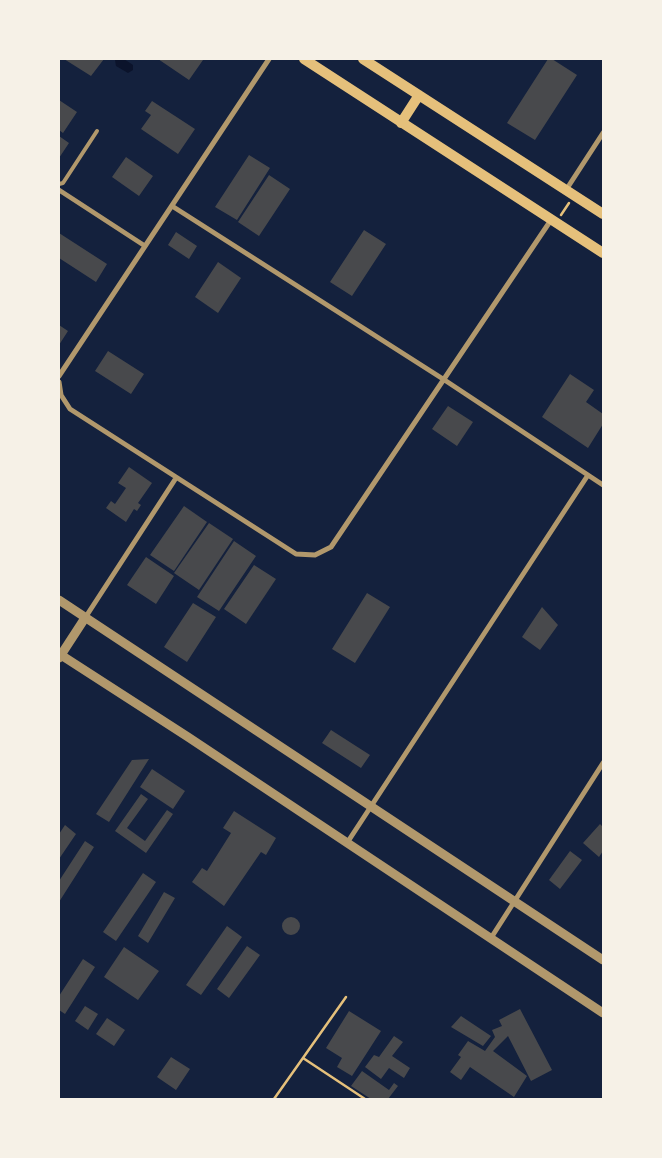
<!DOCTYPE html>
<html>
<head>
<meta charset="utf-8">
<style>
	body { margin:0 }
	#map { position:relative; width:662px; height:1158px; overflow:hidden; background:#14213d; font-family:"Times New Roman",serif }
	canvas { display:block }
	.frame { position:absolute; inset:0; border:60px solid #f6f1e7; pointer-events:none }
</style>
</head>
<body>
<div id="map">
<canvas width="662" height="1158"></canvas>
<div class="frame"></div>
</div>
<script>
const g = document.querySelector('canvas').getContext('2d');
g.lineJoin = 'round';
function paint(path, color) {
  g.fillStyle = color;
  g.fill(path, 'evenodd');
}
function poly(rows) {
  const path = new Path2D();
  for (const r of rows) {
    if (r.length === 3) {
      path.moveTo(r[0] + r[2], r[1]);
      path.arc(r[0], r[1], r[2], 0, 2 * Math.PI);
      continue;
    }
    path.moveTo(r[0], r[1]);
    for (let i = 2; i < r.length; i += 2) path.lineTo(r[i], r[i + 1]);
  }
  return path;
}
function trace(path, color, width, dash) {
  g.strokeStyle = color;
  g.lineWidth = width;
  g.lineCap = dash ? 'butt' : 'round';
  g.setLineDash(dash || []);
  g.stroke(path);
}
const water = poly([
	[124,59,133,65,133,70,128,73,116,66,115,60]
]);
const building = poly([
	[64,59,104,59,91,76],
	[158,59,202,59,203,60,189,80],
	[548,59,552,59,577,75,535,140,507,123],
	[59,100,77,112,63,133,59,130],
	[152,101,195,129,178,154,141,129,151,115,145,111],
	[59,136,69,143,59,158],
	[249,155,270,168,237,220,215,207],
	[126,157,153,176,139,196,112,177],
	[269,175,290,189,259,236,238,222],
	[364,230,386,244,352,296,330,282],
	[176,232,197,246,189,259,168,245],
	[59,233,107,264,96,282,59,258],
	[218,262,241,278,218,313,195,297],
	[59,325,68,331,59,345],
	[108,351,144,374,131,394,95,371],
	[570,374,594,390,586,402,603,414,603,424,588,448,542,417],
	[448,406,473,422,457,446,432,429],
	[129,467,152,483,138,503,141,505,137,511,134,509,126,522,106,508,111,501,115,504,126,488,118,483],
	[184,506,207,522,174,571,150,555],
	[209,523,233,539,199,590,174,573],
	[234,541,256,556,219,611,197,597],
	[146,557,174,576,156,604,127,585],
	[254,565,276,579,246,624,224,609],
	[367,593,390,607,355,663,332,649],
	[193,603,216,617,187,662,164,647],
	[542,607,558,625,540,650,522,637],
	[331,730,370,755,361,768,322,743],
	[149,759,109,822,96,814,132,760],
	[152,769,185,791,173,809,140,787],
	[141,794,148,799,127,828,145,841,167,810,173,814,146,853,115,831],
	[234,811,276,838,266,855,261,852,224,906,192,882,202,868,207,871,231,833,223,828],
	[600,824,603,827,603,851,599,857,583,843],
	[65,825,76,834,59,859,59,834],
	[85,841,94,847,59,902,59,881],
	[570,851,582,860,560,889,549,880],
	[143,873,156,882,116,941,103,932],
	[164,892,175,898,148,943,138,936],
	[291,926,9],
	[227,926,242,937,201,995,186,985],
	[247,946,260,955,229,998,217,989],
	[124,947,159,971,138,1000,104,977],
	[83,959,95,967,65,1014,59,1010,59,996],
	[85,1006,98,1014,88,1030,75,1021],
	[520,1009,552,1070,531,1081,508,1036,493,1051,527,1076,514,1097,470,1067,461,1080,450,1072,461,1057,458,1055,468,1041,485,1051,495,1037,492,1030,502,1026,499,1020],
	[349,1011,381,1031,352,1076,337,1067,342,1058,326,1048],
	[461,1016,491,1036,483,1046,451,1027],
	[107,1018,125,1030,114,1046,96,1034],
	[394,1036,403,1042,392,1056,410,1068,404,1078,389,1068,381,1079,365,1067,374,1055,379,1057],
	[171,1057,190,1069,176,1090,157,1077],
	[362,1071,389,1090,394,1083,398,1086,388,1099,371,1099,351,1086]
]);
const path = poly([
	[561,215,569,203],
	[303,1058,365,1099],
	[274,1099,346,997]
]);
const service = poly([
	[59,184,63,183,97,131]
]);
const pedestrian = poly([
	[59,190,145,246]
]);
const minor = poly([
	[566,190,603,133],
	[172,206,443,379,603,485],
	[59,376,269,59],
	[59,382,61,395,70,409,296,554,315,555,331,547,551,220],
	[85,618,176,478],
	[347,843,588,475],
	[491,938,603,763]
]);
const tertiary = poly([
	[59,600,603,960],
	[61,655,188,737,603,1013],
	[59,658,85,618]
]);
const secondary = poly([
	[304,59,603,253],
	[363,59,603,214],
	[401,123,419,95]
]);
paint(water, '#0b132b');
paint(building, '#48494c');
trace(path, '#e5c07b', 2.5);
trace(service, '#b1986c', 4);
trace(pedestrian, '#b1986c', 4.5);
trace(minor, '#b1986c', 5);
trace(tertiary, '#b1986c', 9);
trace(secondary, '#e5c07b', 10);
</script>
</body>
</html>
